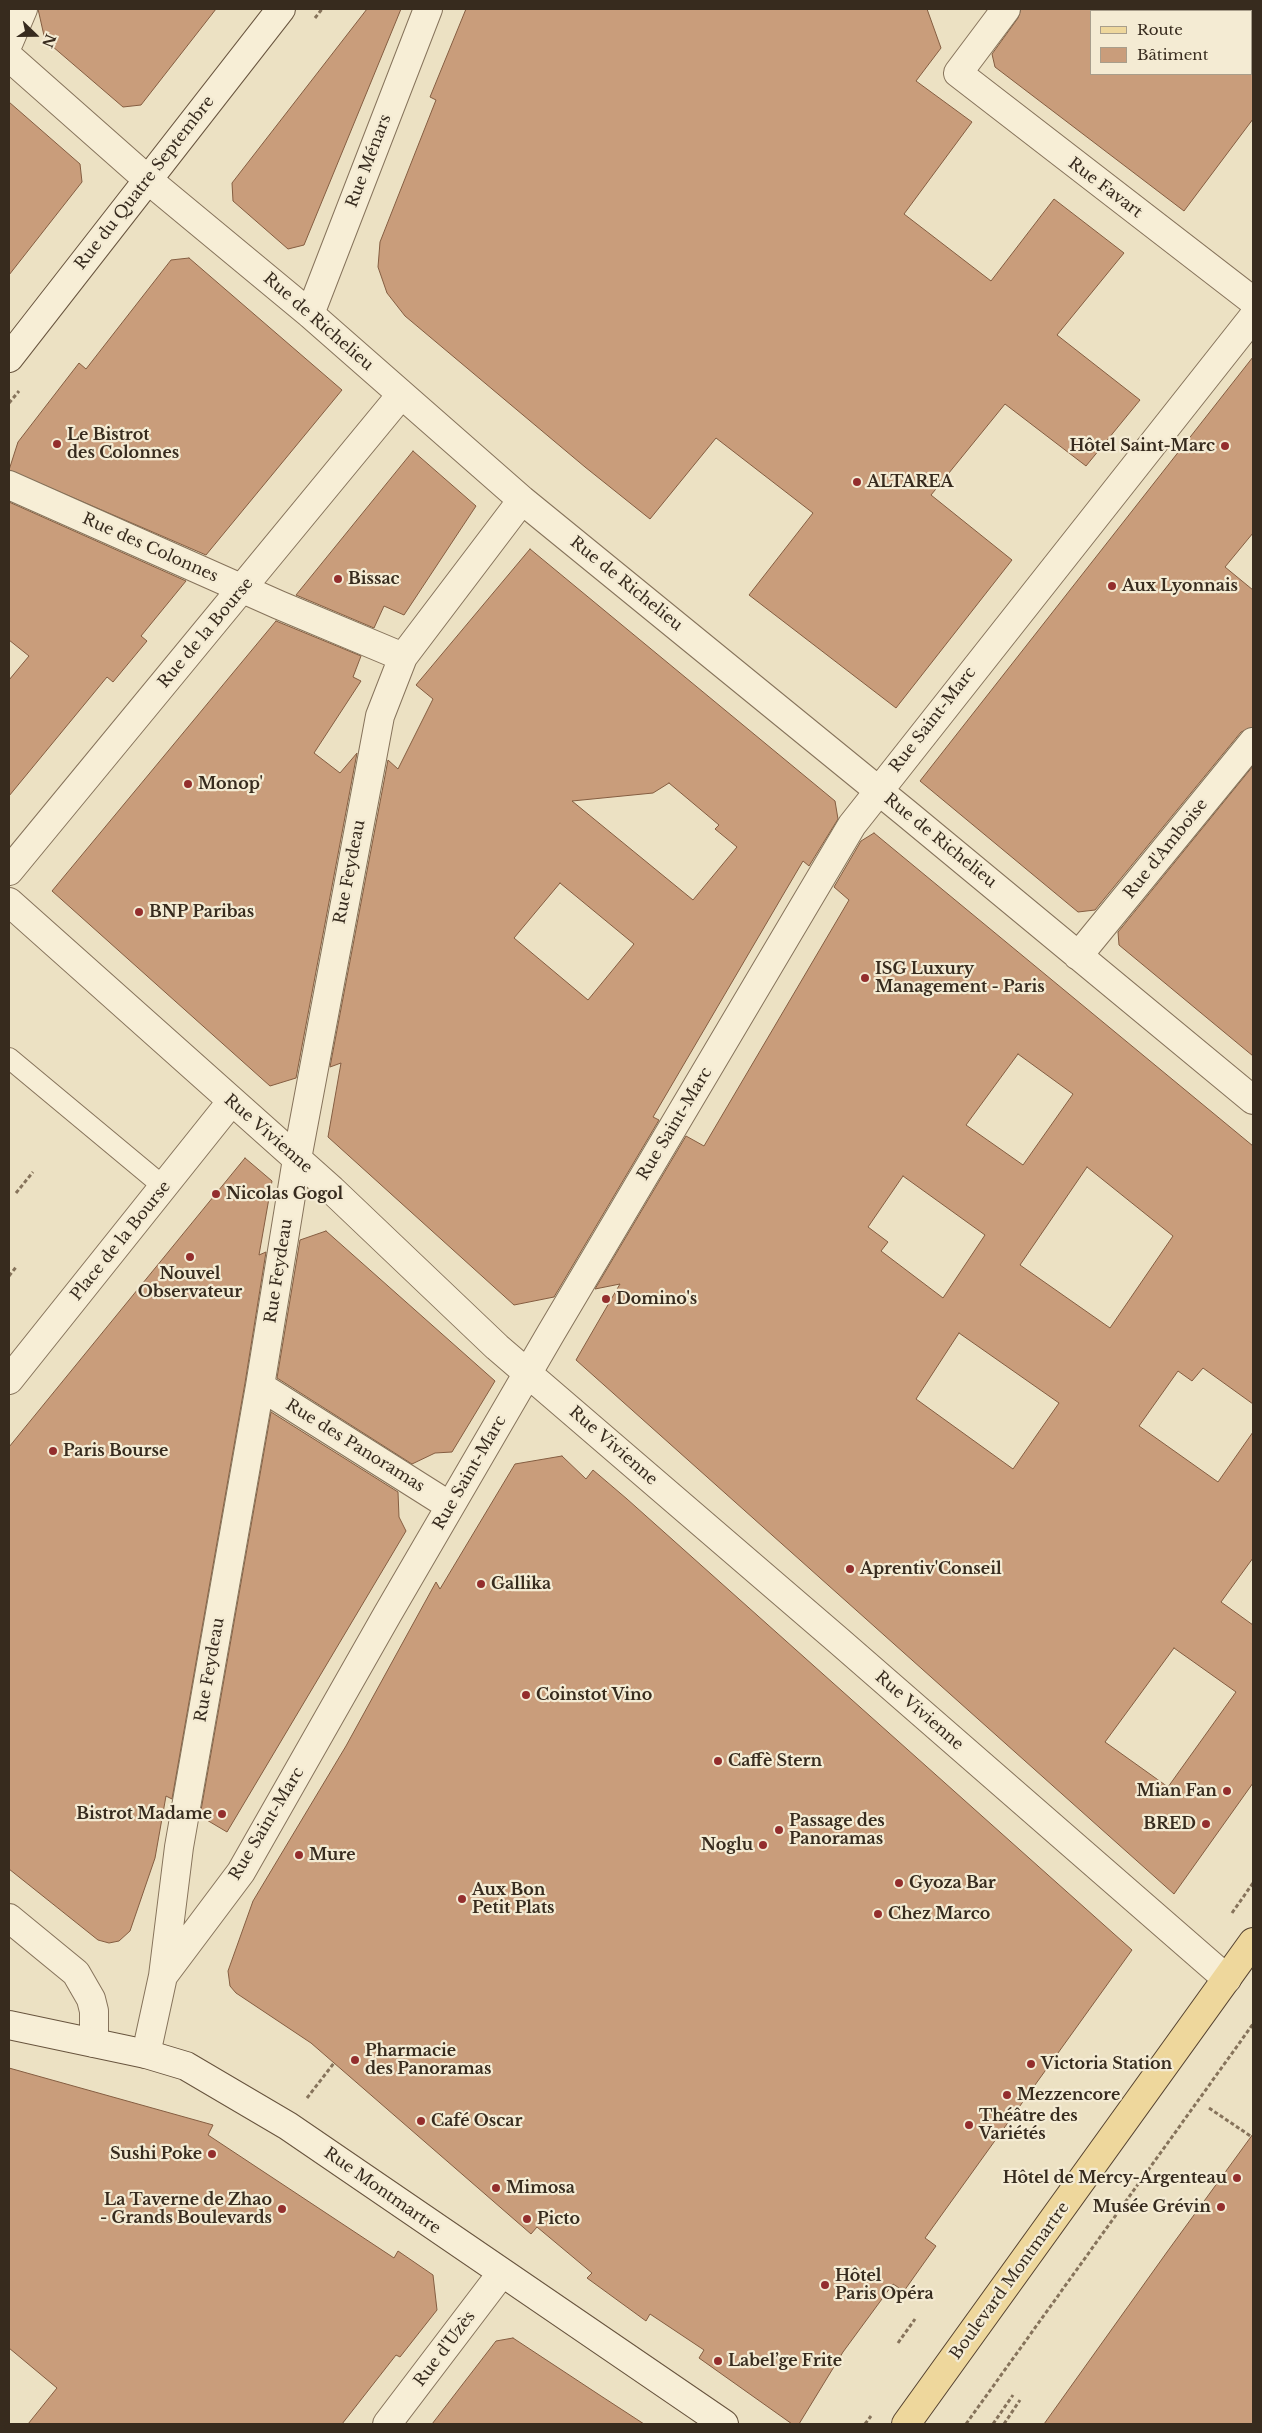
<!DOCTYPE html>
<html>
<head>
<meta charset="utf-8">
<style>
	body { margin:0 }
	#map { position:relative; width:1262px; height:2433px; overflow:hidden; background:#ece1c3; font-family:"Libre Baskerville",serif }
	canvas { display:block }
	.frame { position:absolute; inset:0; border:10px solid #372b1e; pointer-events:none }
	.legend { position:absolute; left:1090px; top:10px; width:162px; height:65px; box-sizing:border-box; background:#f4ebd3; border:1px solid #a89e8b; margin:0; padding:6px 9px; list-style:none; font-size:15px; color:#372b1e }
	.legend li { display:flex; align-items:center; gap:10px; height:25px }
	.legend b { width:25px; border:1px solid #a89e8b }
	.north { position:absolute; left:10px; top:10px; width:50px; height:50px; -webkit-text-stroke:4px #f4ebd3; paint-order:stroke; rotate:112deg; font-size:14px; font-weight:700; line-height:20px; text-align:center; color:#372b1e }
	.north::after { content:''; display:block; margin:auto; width:18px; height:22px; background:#372b1e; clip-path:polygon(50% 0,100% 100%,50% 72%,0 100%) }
</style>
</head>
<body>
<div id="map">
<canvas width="1262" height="2433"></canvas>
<div class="frame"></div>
<ul class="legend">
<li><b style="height:6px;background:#eed79c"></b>Route</li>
<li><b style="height:14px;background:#c99d7b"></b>Bâtiment</li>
</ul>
<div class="north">N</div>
</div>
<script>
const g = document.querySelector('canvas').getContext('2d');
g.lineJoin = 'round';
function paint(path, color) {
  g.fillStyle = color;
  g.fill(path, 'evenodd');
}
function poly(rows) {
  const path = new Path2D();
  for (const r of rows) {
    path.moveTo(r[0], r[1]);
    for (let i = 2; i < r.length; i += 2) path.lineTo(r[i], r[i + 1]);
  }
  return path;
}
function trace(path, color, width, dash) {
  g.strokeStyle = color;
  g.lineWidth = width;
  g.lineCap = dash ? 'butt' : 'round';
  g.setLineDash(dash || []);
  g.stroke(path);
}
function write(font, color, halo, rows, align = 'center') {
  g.font = font + ' "Libre Baskerville",serif';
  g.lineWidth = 4.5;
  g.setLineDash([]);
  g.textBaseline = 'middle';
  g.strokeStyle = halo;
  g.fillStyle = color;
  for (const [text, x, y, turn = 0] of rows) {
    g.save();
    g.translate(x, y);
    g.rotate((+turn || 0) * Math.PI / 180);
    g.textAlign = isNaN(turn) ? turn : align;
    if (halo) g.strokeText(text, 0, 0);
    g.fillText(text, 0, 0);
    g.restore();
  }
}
const building = poly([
	[38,9,216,9,141,105,123,107,45,40,38,9],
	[367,9,401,9,304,245,288,249,233,201,232,183,367,9],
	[466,9,927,9,941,48,916,81,972,122,904,214,991,281,1054,199,1124,253,1057,335,1140,400,1086,466,1005,404,931,495,1012,560,896,708,749,595,813,513,716,438,650,519,585,467,405,316,387,293,378,267,380,242,436,100,430,97,466,9],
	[1021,9,1091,9,1091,74,1253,74,1253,119,1184,211,995,67,992,54,1018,18,1021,9],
	[9,102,80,164,82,182,9,275,9,102],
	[189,258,342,390,206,555,9,470,18,442,79,363,86,369,171,260,189,258],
	[1253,357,1253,533,1225,567,1253,590,1253,727,1241,732,1095,910,1078,912,920,781,1253,357],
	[413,451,476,506,404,615,384,606,374,628,296,595,413,451],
	[9,502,186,581,141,636,147,641,113,682,107,677,9,796,9,680,29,656,9,640,9,502],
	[530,549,835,801,838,819,809,866,803,861,783,895,653,1117,659,1120,554,1297,514,1305,328,1137,341,1063,330,1067,388,760,398,769,433,699,416,685,530,549],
	[669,783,719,825,715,829,737,847,693,900,572,801,653,793,669,783],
	[560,883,634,944,588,1000,514,938,560,883],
	[276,621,361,656,353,677,361,681,314,753,340,773,357,753,296,1078,270,1086,52,891,276,621],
	[1253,766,1253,1056,1119,945,1118,932,1253,766],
	[874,833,1253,1146,1253,1404,1203,1368,1192,1381,1178,1371,1139,1426,1218,1482,1253,1432,1253,1558,1221,1602,1253,1625,1253,1783,1174,1894,576,1360,620,1284,595,1289,686,1136,704,1146,849,900,834,887,861,841,874,833],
	[1018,1054,1073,1094,1023,1165,966,1125,1018,1054],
	[1087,1167,1173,1236,1110,1328,1020,1265,1087,1167],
	[903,1176,985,1235,943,1298,881,1251,888,1242,868,1227,903,1176],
	[959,1333,1059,1403,1013,1469,916,1399,959,1333],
	[1174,1648,1236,1692,1168,1787,1105,1742,1174,1648],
	[245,1158,272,1181,259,1255,266,1252,245,1383,172,1799,166,1796,155,1858,130,1931,119,1941,109,1943,98,1940,9,1869,9,1447,245,1158],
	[326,1231,495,1381,452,1452,435,1453,412,1464,277,1378,300,1240,326,1231],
	[271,1412,398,1492,399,1517,406,1531,227,1832,200,1816,271,1412],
	[562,1456,586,1479,593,1470,627,1499,1132,1950,925,2238,936,2246,904,2291,893,2284,843,2352,799,2424,792,2424,699,2358,704,2350,650,2314,646,2321,587,2278,592,2273,537,2227,531,2234,311,2043,236,1993,230,1986,228,1971,253,1901,346,1746,436,1582,440,1589,515,1464,562,1456],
	[9,2068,213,2125,208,2135,394,2258,398,2251,433,2275,437,2310,400,2357,396,2355,342,2424,28,2424,57,2388,9,2348,9,2068],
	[1253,2134,1253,2424,1044,2424,1167,2252,1253,2134],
	[513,2338,601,2396,644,2424,432,2424,496,2341,513,2338]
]);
const path = poly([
	[315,18,322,9],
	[9,403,19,391],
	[16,1193,33,1172],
	[9,1276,17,1266],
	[1232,1913,1253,1883],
	[307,2098,334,2063],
	[1209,2108,1252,2137],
	[898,2343,915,2319],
	[865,2424,871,2416],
	[966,2424,1253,2024],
	[993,2424,1013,2395],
	[1004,2424,1020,2400]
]);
const lane = poly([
	[9,1058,164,1187]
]);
const street = poly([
	[1006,9,958,73,1253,301],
	[9,42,23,9],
	[9,57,147,179,310,314,522,500,906,813,1253,1100],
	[310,314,428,9],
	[9,485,279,605,403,657],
	[9,871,401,395],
	[9,902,332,1190,497,1347,839,1641,1227,1979],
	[1078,956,1253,742],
	[9,1380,231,1102],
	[260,1386,450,1506],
	[9,1918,76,1973,91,1999,94,2011,94,2043],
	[163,1976,241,1872,387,1615,551,1333,852,825,1253,317],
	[146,2054,163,1976,179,1847,260,1386,297,1159,380,716,403,657,522,500],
	[387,2424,501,2274]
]);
const secondary = poly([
	[9,358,281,9],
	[9,2025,146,2054,186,2066,288,2126,724,2424]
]);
const primary = poly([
	[906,2424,1253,1942]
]);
const markers = [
	[57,444,5,"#932e2d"],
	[1225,446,5,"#932e2d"],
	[857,482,5,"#932e2d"],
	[338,579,5,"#932e2d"],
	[1112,586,5,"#932e2d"],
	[188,784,5,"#932e2d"],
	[139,912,5,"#932e2d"],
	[865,978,5,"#932e2d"],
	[216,1194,5,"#932e2d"],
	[190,1257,5,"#932e2d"],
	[606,1299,5,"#932e2d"],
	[53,1451,5,"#932e2d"],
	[850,1569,5,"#932e2d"],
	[481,1584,5,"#932e2d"],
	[526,1695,5,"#932e2d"],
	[718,1761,5,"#932e2d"],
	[1227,1791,5,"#932e2d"],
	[222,1814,5,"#932e2d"],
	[1206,1824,5,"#932e2d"],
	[779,1830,5,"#932e2d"],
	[763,1845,5,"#932e2d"],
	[299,1855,5,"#932e2d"],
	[899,1883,5,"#932e2d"],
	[462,1899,5,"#932e2d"],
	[878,1914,5,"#932e2d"],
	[355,2060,5,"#932e2d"],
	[1031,2064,5,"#932e2d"],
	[1007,2095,5,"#932e2d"],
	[421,2121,5,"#932e2d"],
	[969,2125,5,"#932e2d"],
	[212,2154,5,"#932e2d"],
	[1237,2178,5,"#932e2d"],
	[496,2188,5,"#932e2d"],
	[1221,2207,5,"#932e2d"],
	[282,2209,5,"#932e2d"],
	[527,2219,5,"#932e2d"],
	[825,2285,5,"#932e2d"],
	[718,2361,5,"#932e2d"]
];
const streetNames = [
	["Rue Ménars",369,161,-69],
	["Rue du Quatre Septembre",145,183,-52],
	["Rue Favart",1105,188,37],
	["Rue de Richelieu",318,322,41],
	["Rue des Colonnes",150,548,24],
	["Rue de Richelieu",626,584,39],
	["Rue de la Bourse",206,633,-50],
	["Rue Saint-Marc",933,720,-52],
	["Rue de Richelieu",940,841,39],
	["Rue d'Amboise",1166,849,-51],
	["Rue Feydeau",350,872,-79],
	["Rue Saint-Marc",675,1124,-59],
	["Rue Vivienne",268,1134,41],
	["Place de la Bourse",121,1241,-51],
	["Rue Feydeau",279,1271,-81],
	["Rue des Panoramas",355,1446,32],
	["Rue Vivienne",613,1446,41],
	["Rue Saint-Marc",470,1473,-60],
	["Rue Feydeau",210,1670,-80],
	["Rue Vivienne",919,1711,41],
	["Rue Saint-Marc",267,1824,-59],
	["Rue Montmartre",382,2191,35],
	["Boulevard Montmartre",1010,2281,-54],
	["Rue d'Uzès",445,2349,-53]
];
const poiNames = [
	["Le Bistrot",67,435],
	["des Colonnes",67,453],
	["Hôtel Saint-Marc",1215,446,"right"],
	["ALTAREA",867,482],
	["Bissac",348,579],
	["Aux Lyonnais",1122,586],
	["Monop'",198,784],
	["BNP Paribas",149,912],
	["ISG Luxury",875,969],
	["Management - Paris",875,987],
	["Nicolas Gogol",226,1194],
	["Nouvel",190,1274,"center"],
	["Observateur",190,1292,"center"],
	["Domino's",616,1299],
	["Paris Bourse",63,1451],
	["Aprentiv'Conseil",860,1569],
	["Gallika",491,1584],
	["Coinstot Vino",536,1695],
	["Caffè Stern",728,1761],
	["Mian Fan",1217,1791,"right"],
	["Bistrot Madame",212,1814,"right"],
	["Passage des",789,1821],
	["Panoramas",789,1839],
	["BRED",1196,1824,"right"],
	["Noglu",753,1845,"right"],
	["Mure",309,1855],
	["Gyoza Bar",909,1883],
	["Aux Bon",472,1890],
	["Petit Plats",472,1908],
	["Chez Marco",888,1914],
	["Pharmacie",365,2051],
	["des Panoramas",365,2069],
	["Victoria Station",1041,2064],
	["Mezzencore",1017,2095],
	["Théâtre des",979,2116],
	["Variétés",979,2134],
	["Café Oscar",431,2121],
	["Sushi Poke",202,2154,"right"],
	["Hôtel de Mercy-Argenteau",1227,2178,"right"],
	["Mimosa",506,2188],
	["La Taverne de Zhao",272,2200,"right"],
	["- Grands Boulevards",272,2218,"right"],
	["Musée Grévin",1211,2207,"right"],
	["Picto",537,2219],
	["Hôtel",835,2276],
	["Paris Opéra",835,2294],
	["Label’ge Frite",728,2361]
];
paint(building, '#c99d7b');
trace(building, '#845d41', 1);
trace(lane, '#86735b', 22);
trace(street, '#86735b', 30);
trace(secondary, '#68543e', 30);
trace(primary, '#54412f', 30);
trace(path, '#86735b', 3, [4, 2.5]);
trace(lane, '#f7eed6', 20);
trace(street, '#f7eed6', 28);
trace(secondary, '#f7eed6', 28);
trace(primary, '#eed79c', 28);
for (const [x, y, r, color] of markers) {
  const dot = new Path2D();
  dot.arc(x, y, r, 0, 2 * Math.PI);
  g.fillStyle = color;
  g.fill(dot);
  trace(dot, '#f4ebd3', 2);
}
write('16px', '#372b1e', '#f4ebd3', streetNames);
write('bold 16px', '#372b1e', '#f4ebd3', poiNames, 'left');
</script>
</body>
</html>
